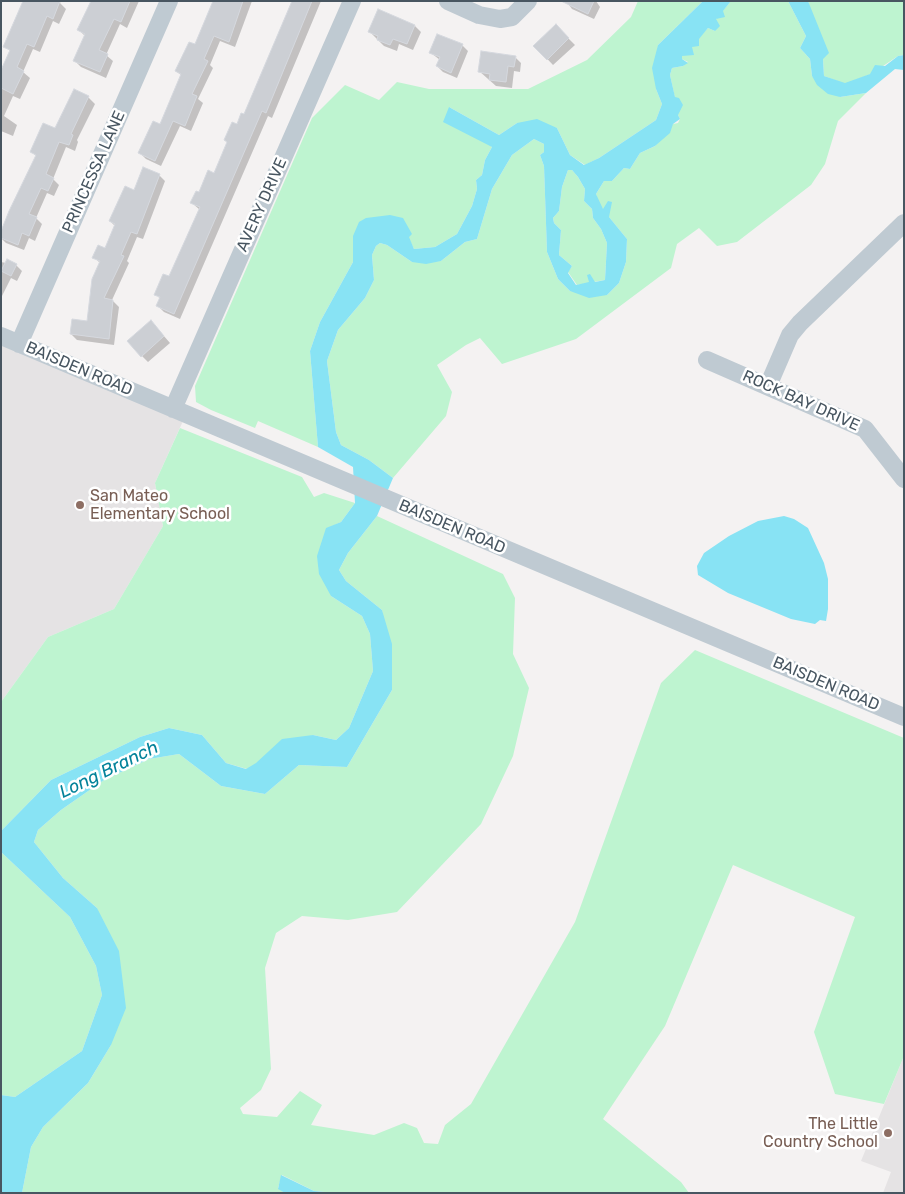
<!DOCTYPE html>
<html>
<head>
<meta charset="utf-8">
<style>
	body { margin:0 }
	#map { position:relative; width:905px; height:1194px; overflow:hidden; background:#f4f2f2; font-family:Rubik,sans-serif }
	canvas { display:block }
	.frame { position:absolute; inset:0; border:2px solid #485661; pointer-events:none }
</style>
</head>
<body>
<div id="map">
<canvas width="905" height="1194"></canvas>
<div class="frame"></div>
</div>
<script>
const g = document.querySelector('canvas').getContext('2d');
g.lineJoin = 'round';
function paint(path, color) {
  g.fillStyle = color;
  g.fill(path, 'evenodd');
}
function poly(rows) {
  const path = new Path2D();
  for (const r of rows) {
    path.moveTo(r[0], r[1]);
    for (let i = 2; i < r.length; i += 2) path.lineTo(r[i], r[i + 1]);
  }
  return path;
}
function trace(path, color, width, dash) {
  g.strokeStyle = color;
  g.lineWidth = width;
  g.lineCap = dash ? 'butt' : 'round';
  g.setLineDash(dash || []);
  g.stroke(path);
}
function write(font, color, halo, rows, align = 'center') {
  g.font = font + ' Rubik,sans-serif';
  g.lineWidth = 5;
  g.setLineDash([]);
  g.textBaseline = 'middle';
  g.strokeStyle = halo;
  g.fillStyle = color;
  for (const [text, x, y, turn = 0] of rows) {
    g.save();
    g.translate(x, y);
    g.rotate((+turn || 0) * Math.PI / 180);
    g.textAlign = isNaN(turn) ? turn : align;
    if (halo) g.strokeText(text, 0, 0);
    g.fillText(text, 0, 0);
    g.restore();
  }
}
const education = poly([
	[1,344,183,421,155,483,163,526,114,609,48,637,1,702],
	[904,1056,904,1193,883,1193,891,1172,861,1161]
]);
const green = poly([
	[638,1,703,1,658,45,656,89,662,104,656,120,599,158,585,165,570,155,557,128,517,123,499,135,449,107,492,147,485,160,482,175,476,180,477,189,472,206,457,234,435,247,414,249,408,237,353,236,353,262,320,322,310,351,318,447,258,421,255,428,211,410,196,402,195,386,312,118,345,85,379,100,397,82,429,89,528,89,587,60,631,17],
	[731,1,788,1,806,36,800,48,810,59,812,76,840,97,866,93,838,121,825,164,811,185,737,242,717,246,699,228,677,244,671,268,576,339,502,364,480,338,466,345,437,365,452,392,446,416,393,478,369,460,341,445,336,432,327,361,338,330,365,298,374,280,372,255,376,246,380,243,387,245,412,262,441,261,465,242,477,239,492,189,512,155,534,139,544,144,544,152,540,155,544,166,547,252,558,279,570,291,607,295,619,283,626,262,627,239,599,205,596,194,604,181,612,181,624,168,630,169,640,153,655,146,673,124,678,123,680,119,678,115,679,98,675,98,670,75,672,68,683,66,688,62,682,59,682,56,708,28,715,31,716,19],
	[808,1,904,1,904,55,898,56,871,74,845,84,824,76,823,59],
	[568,170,572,170,578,177,585,189,584,201,592,209,593,218,601,229,607,243,605,280,577,285,568,272,572,266,559,255,561,230,554,223,553,218,559,211,562,187],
	[180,428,302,477,314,497,324,493,355,503,341,522,326,529,331,596,362,616,370,634,373,671,349,728,336,740,313,735,247,769,226,763,202,735,169,728,140,737,51,780,2,830,1,843,1,702,48,637,114,609,163,526,155,483],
	[377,516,503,574,515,598,513,654,529,688,513,756,481,824,397,912,348,920,302,916,276,933,265,968,271,1069,261,1090,240,1108,243,1114,277,1117,300,1091,322,1105,311,1125,374,1135,404,1123,417,1128,424,1143,438,1144,445,1125,471,1104,575,922,661,683,695,650,904,738,904,1056,884,1104,835,1094,814,1032,855,917,733,865,665,1026,603,1119,681,1182,689,1193,335,1193,314,1191,282,1175,278,1188,285,1193,22,1193,31,1147,43,1127,88,1083,111,1045,97,908,63,878,34,842,38,830,61,810,104,780,149,759,179,754,221,786,265,794,299,765,347,767,392,690,382,610,346,581,339,570,348,553],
	[1,852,70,917,96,966,102,995,82,1051,15,1097,1,1095]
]);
const water = poly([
	[703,1,731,1,723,11,725,17,716,19,720,26,715,31,708,28,699,39,699,46,692,47,694,55,682,56,682,59,688,63,683,66,672,68,670,75,675,97,679,98,683,105,678,115,680,119,673,124,670,133,655,146,640,153,630,169,624,168,612,181,604,181,596,194,603,209,608,201,612,202,609,217,627,239,626,262,619,283,607,295,589,298,570,291,558,279,547,252,544,166,540,155,544,152,544,144,534,139,512,155,492,189,477,239,465,242,441,261,426,264,412,262,387,245,380,243,376,246,372,255,374,280,365,298,338,330,327,361,336,432,341,445,369,460,393,478,377,516,348,553,339,570,346,581,382,610,392,644,392,690,347,767,299,765,265,794,221,786,179,754,149,759,104,780,61,810,38,830,34,842,63,878,97,908,119,951,126,1008,111,1045,88,1083,43,1127,31,1147,22,1193,1,1193,1,1095,15,1097,82,1051,102,995,96,966,70,917,1,852,2,830,51,780,140,737,169,728,202,735,226,763,246,769,256,763,282,739,313,735,336,740,349,728,373,671,370,634,362,616,331,596,319,574,317,556,326,528,341,522,355,503,353,467,318,447,310,351,320,322,353,262,353,236,359,222,366,218,390,215,403,218,412,234,409,237,414,249,435,247,457,234,472,206,477,189,476,180,482,175,485,160,492,147,443,122,449,107,499,135,517,123,537,119,557,128,570,155,584,165,599,158,656,120,662,104,656,89,652,68,658,45],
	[568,170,572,170,578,177,585,189,584,201,592,209,593,218,601,229,607,243,605,280,595,282,590,274,587,275,589,282,576,285,568,273,572,266,559,255,561,230,554,223,553,218,559,211,562,187],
	[788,1,808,1,829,53,823,59,824,76,845,83,870,74,875,65,885,66,898,56,904,55,904,70,895,69,866,93,840,97,828,94,817,85,812,76,810,59,800,48,806,36],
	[784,516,794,519,808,528,824,563,828,579,828,609,826,621,820,620,815,624,791,619,728,593,698,575,697,566,704,553,729,536,758,521],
	[281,1175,314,1191,335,1193,285,1193,278,1189]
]);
const shadow = poly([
	[24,1,61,1,60,3,66,9,59,24,53,21,40,52,33,49,23,72,30,78,20,99,13,96,4,116,17,125,13,136,1,131,1,73,11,52,5,46],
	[109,1,139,1,127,28,120,24,106,55,113,61,106,78,81,67,74,60,85,36,79,30],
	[214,1,252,1,235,47,220,41,210,65,213,68,198,99,203,103,191,131,180,126,161,166,146,159,140,153,161,126,182,76,176,71,195,46],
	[293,1,321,1,272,118,268,116,180,319,164,312,158,306,160,299,156,294,169,278,200,210,192,203,215,175,237,125,245,116],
	[566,1,596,1,600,7,594,19,572,9],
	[415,26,421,32,413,50,399,44,397,51,384,46,370,32],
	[556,26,575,45,553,65,535,46],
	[462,45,468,51,457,78,443,72,437,66,440,60,431,53],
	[515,57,521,63,520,72,514,71,512,88,496,86,479,71],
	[74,91,89,98,95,104,77,140,78,142,75,151,66,147,53,179,59,185,54,196,47,193,36,218,42,224,35,241,29,238,24,250,6,243,1,238,36,156,32,152,56,129],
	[159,175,165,181,143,239,137,237,127,261,129,263,112,300,119,307,114,345,77,340,71,334,88,322,101,264,94,257,106,249,115,226,110,221,134,192],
	[1,262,16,265,22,271,17,281,11,278,1,298],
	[157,328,170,343,148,362,142,356]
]);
const building = poly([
	[23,1,60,1,53,19,47,16,34,47,27,44,17,67,24,71,13,94,1,88,1,70,10,50,3,47,23,1],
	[91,1,130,1,121,22,114,19,99,50,108,54,100,72,73,61,85,34,77,30,91,1],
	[213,1,243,1,229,42,214,36,204,59,208,61,192,94,197,96,185,126,173,121,155,161,138,153,153,121,160,124,181,74,175,71,189,42,195,44,213,1],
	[292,1,312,1,266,113,262,111,174,314,156,306,160,297,154,295,163,274,169,276,200,207,190,203,196,191,199,192,208,170,214,173,227,142,224,140,232,122,237,124,241,113,244,114,292,1],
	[561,1,594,1,588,14,561,1],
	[378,9,415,25,407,44,393,39,390,45,377,40,378,36,368,32,378,9],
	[556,24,569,38,547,60,533,46,556,24],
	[437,34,463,44,451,73,436,66,440,57,429,53,437,34],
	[481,51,516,56,514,67,508,66,506,82,489,80,490,74,478,72,481,51],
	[74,89,89,96,71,134,73,135,69,145,59,142,46,174,54,178,48,191,41,188,29,214,37,217,29,236,22,233,18,245,1,238,1,231,9,211,36,155,30,152,43,123,55,128,74,89],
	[143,167,160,174,137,234,131,232,121,255,124,256,104,298,113,300,109,339,70,334,72,319,87,321,92,279,100,261,92,258,98,245,105,248,115,224,109,221,125,186,134,190,143,167],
	[7,259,17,264,11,276,1,271,7,259],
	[151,320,164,336,141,357,127,341,151,320]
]);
const minor = poly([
	[448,1,479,15,500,19,512,17,528,1],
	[1,336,904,717],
	[19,344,169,1],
	[707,360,865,429,904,479],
	[768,386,790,335,800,323,904,223],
	[173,409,352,1]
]);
const markers = [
	[80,505,5,"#8d6e63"],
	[888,1133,5,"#8d6e63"]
];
const streetNames = [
	["PRINCESSA LANE",94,172,-66],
	["AVERY DRIVE",262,205,-66],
	["BAISDEN ROAD",79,369,23],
	["ROCK BAY DRIVE",801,401,24],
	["BAISDEN ROAD",452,527,23],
	["BAISDEN ROAD",826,684,23]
];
const educationNames = [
	["San Mateo",90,496],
	["Elementary School",90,514],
	["The Little",878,1124,"right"],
	["Country School",878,1142,"right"]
];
const waterNames = [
	["Long Branch",109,770,-26]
];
paint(education, '#e5e3e4');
paint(green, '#bef4d0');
paint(water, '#88e3f4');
paint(shadow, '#0003');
paint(building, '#cccfd4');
trace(building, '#d5d8de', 1);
trace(minor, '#bfcad2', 18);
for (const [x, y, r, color] of markers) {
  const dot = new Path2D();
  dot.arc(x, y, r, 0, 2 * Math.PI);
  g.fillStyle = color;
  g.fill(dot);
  trace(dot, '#fff', 2);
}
write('16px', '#485661', '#fff', streetNames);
write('16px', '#785e54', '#fff', educationNames, 'left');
write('italic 18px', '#03829a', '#fff', waterNames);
</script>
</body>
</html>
